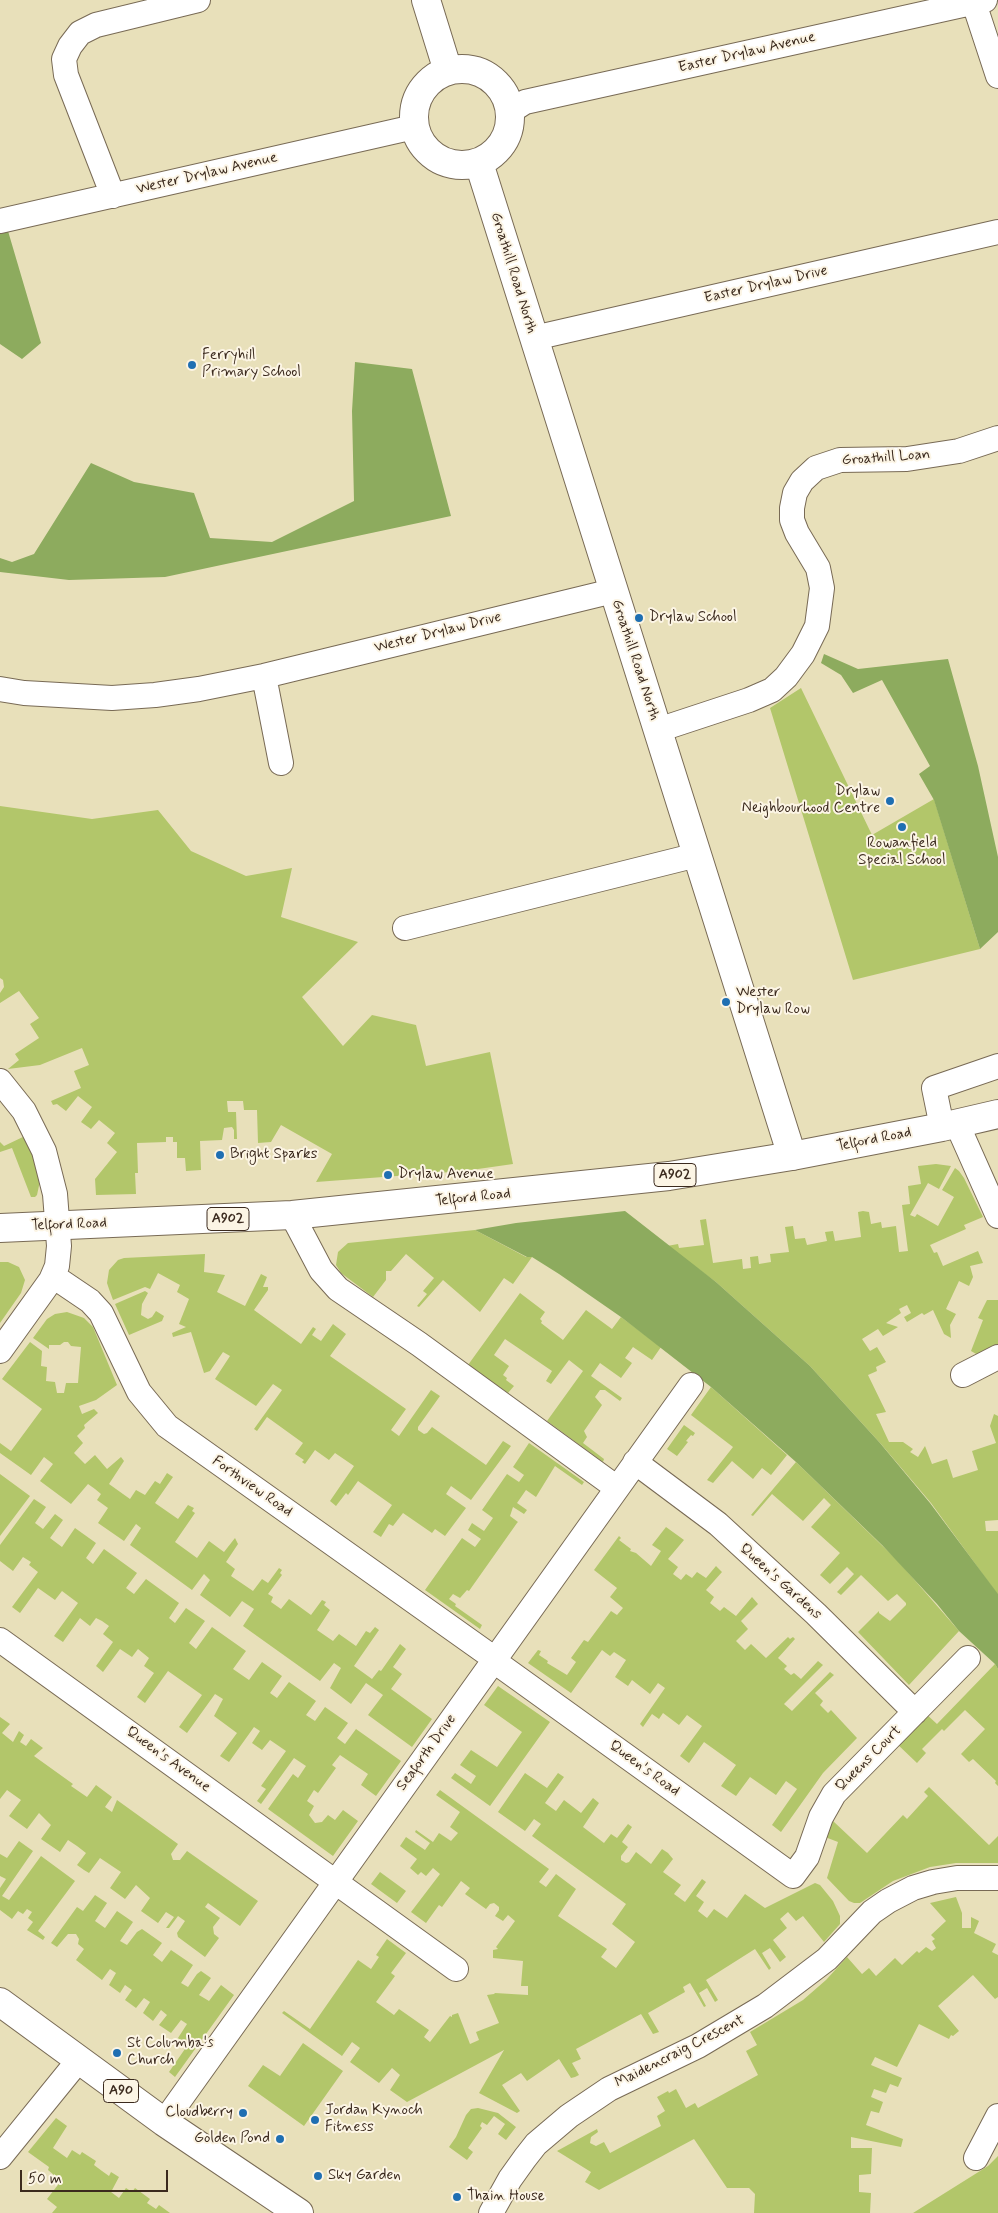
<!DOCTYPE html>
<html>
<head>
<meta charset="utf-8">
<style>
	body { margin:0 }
	#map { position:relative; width:998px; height:2213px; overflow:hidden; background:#e8e0ba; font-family:Mynerve,sans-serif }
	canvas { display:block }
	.scale { position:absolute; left:20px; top:2170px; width:148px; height:22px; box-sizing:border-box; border:2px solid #3b2a1e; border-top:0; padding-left:6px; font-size:15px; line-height:18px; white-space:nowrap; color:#3b2a1e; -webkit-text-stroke:4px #fcf5e5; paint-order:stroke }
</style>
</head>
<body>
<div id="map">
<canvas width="998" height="2213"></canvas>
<div class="scale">50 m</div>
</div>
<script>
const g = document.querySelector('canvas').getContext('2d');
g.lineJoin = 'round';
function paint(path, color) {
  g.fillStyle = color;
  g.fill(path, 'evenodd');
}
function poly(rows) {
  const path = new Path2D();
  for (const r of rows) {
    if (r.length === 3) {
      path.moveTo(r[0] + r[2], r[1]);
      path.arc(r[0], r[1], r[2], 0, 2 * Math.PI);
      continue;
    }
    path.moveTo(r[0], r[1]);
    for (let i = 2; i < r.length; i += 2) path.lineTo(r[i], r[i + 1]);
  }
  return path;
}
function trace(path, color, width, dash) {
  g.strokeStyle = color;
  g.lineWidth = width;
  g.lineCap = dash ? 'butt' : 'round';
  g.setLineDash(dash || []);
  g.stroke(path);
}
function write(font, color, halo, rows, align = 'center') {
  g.font = font + ' Mynerve,sans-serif';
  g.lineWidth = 4;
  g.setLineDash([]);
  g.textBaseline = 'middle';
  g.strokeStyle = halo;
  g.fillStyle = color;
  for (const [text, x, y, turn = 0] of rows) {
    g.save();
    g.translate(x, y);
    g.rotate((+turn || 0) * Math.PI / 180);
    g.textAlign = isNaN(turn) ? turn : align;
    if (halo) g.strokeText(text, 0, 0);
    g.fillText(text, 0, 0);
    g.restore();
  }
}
const green = poly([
	[801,688,872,835,934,799,980,949,853,980,770,708],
	[0,806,92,819,158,810,191,851,246,876,292,868,281,917,358,942,302,997,343,1046,372,1015,416,1025,426,1066,490,1052,513,1164,464,1171,316,1182,332,1154,281,1125,271,1142,258,1143,257,1110,244,1110,243,1101,227,1101,228,1112,236,1112,237,1139,234,1139,234,1130,232,1127,224,1128,222,1140,200,1141,201,1170,186,1171,185,1158,177,1158,177,1142,173,1142,173,1137,166,1137,166,1142,137,1143,138,1173,135,1173,136,1194,96,1195,95,1179,117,1152,107,1143,115,1133,99,1120,91,1129,81,1122,92,1107,78,1096,66,1111,57,1104,53,1105,51,1101,81,1088,74,1071,89,1065,82,1048,40,1065,8,1069,19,1060,15,1054,39,1038,30,1024,39,1018,19,991,0,1003,0,993,4,987,3,980,0,978],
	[25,1136,33,1153,40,1181,37,1195,35,1197,31,1197,12,1148,0,1152,0,1142,4,1146],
	[936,1164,951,1166,939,1189,928,1183,910,1215,915,1217,917,1214,938,1226,954,1197,942,1190,955,1168,959,1171,964,1178,983,1217,964,1225,966,1229,930,1245,934,1253,937,1252,943,1266,978,1251,983,1263,970,1266,973,1277,969,1286,959,1281,946,1309,956,1314,950,1325,951,1338,944,1334,933,1310,924,1315,922,1313,907,1322,904,1317,911,1313,907,1305,899,1309,901,1313,886,1323,898,1327,883,1336,878,1329,862,1339,870,1351,877,1347,886,1362,876,1367,877,1371,868,1375,886,1412,876,1414,889,1442,903,1442,913,1449,910,1452,918,1457,925,1446,932,1464,947,1459,953,1478,978,1470,972,1451,996,1443,990,1426,994,1414,998,1416,998,1520,985,1521,986,1531,998,1531,998,1595,931,1503,881,1444,810,1366,716,1282,667,1246,678,1244,679,1248,704,1245,700,1220,706,1219,713,1263,742,1259,743,1269,751,1268,750,1257,758,1256,759,1264,771,1262,770,1254,789,1252,785,1227,793,1226,795,1239,805,1238,807,1245,827,1241,825,1232,833,1231,835,1241,861,1237,858,1212,863,1211,869,1212,871,1224,881,1222,882,1228,896,1226,899,1252,908,1251,902,1205,910,1204,908,1186,921,1184,918,1166],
	[475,1230,526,1257,532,1257,513,1284,504,1278,480,1312,443,1280,419,1307,417,1306,427,1294,423,1291,434,1278,406,1254,391,1271,386,1271,386,1280,373,1297,341,1273,336,1265,338,1252,348,1243],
	[205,1254,204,1272,225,1275,217,1292,245,1306,261,1274,267,1277,263,1287,268,1287,268,1290,254,1310,301,1344,313,1327,316,1329,312,1335,321,1341,333,1324,346,1334,330,1356,406,1409,391,1430,399,1436,431,1390,440,1396,418,1427,418,1430,424,1434,427,1433,432,1427,486,1465,503,1441,511,1446,471,1500,451,1486,446,1494,466,1508,445,1536,435,1529,432,1533,403,1513,393,1526,389,1524,381,1537,373,1532,392,1505,358,1481,348,1495,346,1493,336,1506,330,1501,354,1466,335,1453,329,1460,315,1450,305,1464,302,1462,304,1460,295,1454,303,1443,267,1417,257,1431,254,1429,282,1390,273,1384,256,1406,215,1379,230,1356,223,1352,210,1371,204,1373,191,1332,173,1337,172,1333,186,1327,179,1324,189,1299,177,1292,180,1285,158,1273,150,1289,145,1287,113,1300,109,1289,107,1283,109,1270,118,1260,124,1258],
	[0,1262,8,1262,19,1267,25,1280,21,1293,0,1323],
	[145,1291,148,1293,142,1304,141,1315,148,1319,152,1317,156,1311,164,1316,162,1321,129,1335,115,1304],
	[520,1293,545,1312,540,1319,542,1321,541,1323,563,1340,586,1310,612,1329,621,1317,661,1347,652,1360,633,1347,625,1358,632,1363,621,1378,600,1363,591,1376,622,1398,620,1401,605,1390,600,1390,595,1397,602,1405,584,1431,587,1437,583,1443,604,1459,603,1462,547,1421,583,1371,569,1360,551,1384,546,1381,552,1371,505,1339,494,1355,509,1366,503,1375,507,1378,506,1380,514,1386,508,1393,468,1365],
	[987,1300,998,1300,998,1345,978,1355,971,1351,983,1320,978,1318],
	[67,1312,84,1318,93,1327,117,1385,96,1400,79,1406,82,1414,94,1409,98,1413,84,1425,85,1428,77,1436,83,1443,74,1453,85,1464,95,1455,107,1469,121,1457,124,1461,109,1484,130,1499,136,1490,145,1495,155,1481,160,1484,167,1473,173,1477,155,1503,178,1519,188,1505,194,1508,192,1511,195,1513,175,1542,197,1558,209,1541,224,1552,235,1538,238,1544,226,1562,235,1569,231,1576,253,1591,262,1579,268,1583,279,1568,282,1570,280,1573,282,1575,268,1594,273,1597,271,1602,281,1609,289,1599,311,1615,322,1600,326,1602,324,1605,330,1610,317,1630,333,1641,339,1634,356,1646,366,1631,370,1633,375,1627,379,1630,354,1666,372,1679,379,1670,381,1671,400,1644,406,1649,393,1667,402,1674,391,1689,432,1719,412,1747,368,1715,383,1695,376,1690,366,1683,351,1704,330,1688,341,1668,334,1663,320,1681,243,1626,254,1609,242,1601,230,1617,200,1595,210,1580,204,1574,192,1590,130,1545,141,1528,136,1524,124,1541,98,1523,108,1508,97,1500,101,1494,95,1489,88,1484,71,1504,40,1481,53,1464,44,1457,31,1475,0,1453,0,1443,11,1451,42,1409,2,1379,30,1342,42,1351,41,1366,47,1367,46,1381,55,1382,57,1393,64,1393,66,1383,78,1383,81,1347,71,1346,68,1342,64,1342,60,1345,49,1345,49,1349,33,1338,47,1319,55,1314],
	[711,1387,787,1455,771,1475,762,1468,753,1479,732,1461,713,1483,707,1480,733,1447,691,1415],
	[684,1425,695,1433,693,1436,691,1435,686,1441,688,1442,677,1456,667,1449],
	[529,1443,584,1482,582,1485,555,1466,536,1497,526,1490,517,1503,527,1510,524,1514,513,1507,510,1516,518,1522,517,1523,469,1591,467,1590,460,1598,453,1594,449,1599,456,1604,455,1606,482,1625,480,1629,425,1590,462,1538,475,1547,481,1539,468,1530,472,1523,484,1531,493,1518,482,1510,507,1474,519,1482,524,1475,513,1467],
	[796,1462,898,1561,959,1631,909,1685,858,1632,879,1611,879,1613,890,1621,906,1605,906,1603,897,1594,888,1601,861,1575,841,1595,837,1592,854,1574,847,1567,830,1584,820,1575,840,1553,811,1527,831,1505,824,1498,803,1521,772,1494,753,1516,751,1515],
	[0,1474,30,1496,0,1536],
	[34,1499,46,1507,35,1523,43,1529,55,1514,63,1520,50,1538,62,1547,75,1528,96,1543,86,1558,93,1564,104,1549,137,1573,126,1588,134,1594,146,1579,179,1603,169,1618,175,1623,186,1608,205,1621,189,1643,196,1649,212,1627,246,1651,233,1669,249,1680,262,1662,282,1676,270,1693,277,1698,289,1682,316,1701,306,1715,315,1721,325,1707,348,1723,337,1738,345,1744,356,1729,401,1761,376,1796,361,1785,368,1774,340,1755,332,1765,336,1768,318,1793,314,1790,307,1801,314,1806,309,1815,315,1823,322,1822,328,1815,335,1820,343,1810,358,1821,333,1856,268,1809,293,1774,298,1778,306,1766,294,1758,261,1804,257,1801,266,1789,261,1786,286,1751,270,1740,262,1750,252,1743,260,1731,254,1727,229,1762,220,1756,237,1733,214,1716,223,1699,215,1694,187,1733,179,1727,202,1695,168,1671,145,1703,137,1697,154,1673,144,1666,149,1658,138,1649,132,1657,120,1649,103,1672,96,1666,113,1642,103,1634,109,1626,102,1621,96,1618,90,1626,80,1618,63,1642,54,1636,78,1603,62,1591,55,1600,38,1588,20,1613,12,1607,38,1572,29,1565,31,1562,23,1557,13,1571,0,1561,0,1545],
	[666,1527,684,1540,668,1559,678,1567,673,1574,681,1580,686,1574,692,1578,697,1572,706,1578,716,1566,722,1572,706,1590,714,1597,710,1603,720,1611,724,1607,736,1616,752,1597,758,1604,741,1621,748,1629,736,1641,745,1650,751,1644,766,1658,788,1637,790,1639,793,1637,795,1639,778,1658,787,1666,784,1669,791,1675,794,1673,801,1679,818,1661,823,1665,784,1704,792,1711,830,1672,834,1675,815,1693,823,1701,820,1705,828,1713,831,1710,857,1738,823,1773,781,1832,772,1825,797,1789,786,1781,776,1795,750,1777,736,1796,721,1786,736,1765,704,1742,689,1763,680,1756,702,1726,687,1715,679,1725,663,1713,659,1719,652,1714,643,1727,640,1724,665,1688,658,1683,650,1694,632,1680,628,1686,615,1677,626,1660,614,1652,610,1656,602,1650,571,1693,528,1663,538,1650,541,1651,539,1655,548,1661,547,1663,567,1675,576,1662,571,1658,584,1640,588,1642,611,1611,617,1615,623,1608,610,1597,617,1588,594,1570,619,1536,621,1538,619,1540,631,1549,630,1551,636,1553,651,1566,661,1551,652,1545],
	[995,1664,998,1669,998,1786,995,1783,996,1781,973,1759,969,1762,961,1754,985,1729,965,1710,944,1731,942,1729,922,1749,926,1753,917,1763,895,1742,924,1712,937,1724],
	[498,1686,550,1722,490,1806,451,1778,455,1773,471,1784,476,1776,460,1765,471,1750,497,1767,522,1732,484,1705],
	[0,1717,10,1724,2,1733,13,1742,19,1731,24,1735,20,1742,26,1746,31,1739,43,1748,34,1756,73,1784,71,1786,87,1797,96,1785,112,1797,105,1807,112,1812,117,1800,178,1844,171,1854,173,1860,180,1860,187,1851,258,1901,240,1926,208,1903,205,1907,220,1918,213,1927,214,1934,219,1938,205,1957,178,1937,177,1933,185,1921,178,1916,169,1928,166,1928,174,1917,166,1912,158,1923,141,1911,150,1898,136,1885,125,1899,110,1888,121,1872,100,1858,89,1873,84,1870,77,1865,86,1853,77,1846,68,1840,60,1852,41,1839,51,1825,39,1813,27,1829,9,1816,21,1800,7,1790,0,1799],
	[525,1773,547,1788,558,1773,564,1777,545,1803,556,1811,564,1800,581,1813,593,1798,599,1803,583,1827,604,1843,611,1834,617,1838,628,1824,632,1827,622,1842,628,1847,621,1856,621,1860,626,1863,629,1862,636,1852,651,1864,662,1849,668,1853,673,1859,663,1872,681,1885,674,1894,685,1902,702,1879,706,1882,696,1896,704,1902,698,1911,707,1918,714,1909,727,1918,745,1894,765,1908,815,1883,820,1885,833,1901,840,1916,840,1924,824,1942,803,1916,796,1921,788,1912,780,1919,787,1928,773,1940,786,1957,780,1962,770,1948,762,1953,771,1968,769,1970,755,1949,706,1980,718,2000,715,2002,707,1988,699,1993,706,2006,704,2007,690,1983,683,1987,685,1992,648,2013,659,2032,653,2034,641,2014,576,2049,581,2059,572,2063,579,2075,575,2077,571,2078,559,2059,527,2081,521,2073,502,2085,520,2111,517,2113,479,2093,504,2050,407,2102,390,2090,400,2075,392,2068,379,2083,350,2062,360,2048,352,2042,342,2056,282,2013,284,2011,310,2029,358,1960,371,1969,379,1957,376,1955,387,1939,406,1953,391,1973,395,1976,376,2002,394,2015,399,2009,429,2030,424,2037,430,2042,450,2016,452,2017,452,2015,458,2013,470,2044,479,2040,476,2032,499,2023,487,1995,494,1994,495,1993,528,1995,528,1986,521,1986,523,1961,493,1958,493,1950,498,1949,496,1947,515,1921,508,1915,503,1921,495,1916,499,1910,499,1907,494,1903,490,1904,486,1909,465,1894,470,1888,461,1881,442,1907,439,1905,426,1923,411,1912,440,1874,433,1868,426,1876,421,1872,418,1875,410,1868,417,1859,400,1846,406,1837,425,1850,430,1843,415,1832,416,1830,433,1842,439,1833,451,1841,458,1833,450,1827,460,1812,436,1795,440,1790,549,1869,539,1882,546,1887,556,1874,576,1889,558,1916,607,1949,601,1957,616,1968,635,1942,612,1924,626,1904,532,1836,541,1824,534,1819,525,1831,498,1812],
	[929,1787,989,1845,998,1836,998,1863,956,1863,930,1867,893,1881,860,1903,854,1903,849,1901,827,1878,838,1842,825,1837,830,1825,833,1821,867,1853,903,1815,907,1819,928,1796,924,1792],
	[19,1841,33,1851,2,1896,9,1900,41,1856,75,1881,38,1931,45,1937,43,1940,27,1930,33,1922,28,1918,32,1912,27,1909,23,1914,18,1911,12,1919,0,1910,0,1888,6,1879,0,1876,0,1854,7,1858],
	[380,1872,406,1891,397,1903,371,1884],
	[95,1895,107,1903,95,1921,105,1928,117,1911,133,1922,120,1941,127,1945,137,1932,142,1929,162,1943,153,1955,162,1962,171,1950,193,1965,181,1983,188,1987,197,1974,201,1971,211,1978,199,1995,209,2001,221,1985,234,1995,175,2077,169,2072,187,2046,178,2038,187,2024,181,2020,171,2033,159,2025,167,2015,161,2010,153,2021,143,2013,150,2002,144,1998,136,2008,125,2000,132,1990,125,1985,120,1993,109,1985,116,1973,110,1969,102,1980,76,1960,84,1949,78,1944,79,1939,76,1934,68,1934,57,1947,51,1943,77,1907,83,1911],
	[956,1897,962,1913,962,1928,971,1928,971,1917,979,1921,974,1933,996,1944,992,1952,998,1955,998,1997,995,1999,973,1975,938,2006,959,2031,953,2036,951,2035,949,2039,919,2024,897,2067,875,2057,871,2065,902,2078,898,2087,890,2084,886,2093,874,2089,871,2097,883,2102,879,2113,871,2111,866,2125,903,2139,901,2147,851,2137,851,2148,872,2148,871,2174,859,2175,859,2192,871,2193,870,2213,754,2213,755,2194,749,2188,727,2188,694,2139,599,2190,585,2182,591,2172,557,2151,597,2129,598,2132,591,2137,590,2143,596,2146,604,2142,610,2153,661,2126,657,2116,665,2111,657,2097,668,2091,669,2093,676,2089,686,2108,695,2103,698,2108,758,2075,746,2051,757,2045,750,2032,803,2000,826,1980,847,1957,862,1974,869,1968,876,1976,895,1958,902,1965,917,1951,919,1953,926,1947,932,1951,936,1948,932,1941,935,1939,931,1935,946,1921,930,1903],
	[303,2043,343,2071,304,2126,248,2086,263,2065,280,2076],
	[478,2108,498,2113,516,2127,506,2140,498,2134,505,2124,494,2116,487,2125,482,2122,480,2126,482,2128,468,2148,473,2152,467,2160,449,2147,456,2137,466,2115,471,2109],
	[56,2118,67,2126,53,2148,67,2158,72,2150,80,2155,82,2152,96,2161,94,2165,102,2171,109,2176,111,2172,119,2177,111,2192,119,2198,126,2188,132,2192,135,2188,150,2199,147,2203,156,2209,159,2205,170,2213,52,2213,57,2207,47,2199,61,2181,48,2170,49,2167,28,2152],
	[998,2156,998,2213,913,2213,988,2166]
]);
const forest = poly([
	[8,231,41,343,22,359,0,344,0,233],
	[355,362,412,369,451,516,165,577,69,580,0,572,0,558,12,562,34,554,91,463,134,482,194,493,210,538,272,542,354,501,352,411],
	[824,654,858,669,948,659,978,766,998,857,998,932,980,949,934,800,919,774,930,766,882,680,853,693,841,675,821,663],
	[625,1211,716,1282,810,1366,880,1443,930,1503,998,1594,998,1669,995,1664,959,1631,937,1604,882,1545,796,1462,711,1387,621,1317,559,1274,532,1257,527,1257,475,1230,516,1223]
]);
const street = poly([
	[973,0,998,76],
	[511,111,525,102,985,0],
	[113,196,66,75,64,59,70,46,80,33,96,25,198,0],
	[0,221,414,127],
	[534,338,998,232],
	[264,676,281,763],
	[0,689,24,693,112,698,155,695,199,689,264,676,613,591],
	[658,730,749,700,772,690,786,677,803,654,817,626,822,588,818,568,797,533,792,520,792,508,795,493,802,481,816,468,840,460,907,459,959,451,998,438],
	[405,928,697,855],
	[0,1081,24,1111,44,1151,55,1194,59,1246,57,1266,51,1280,0,1351],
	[957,1124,998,1216],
	[942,1127,934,1088,998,1066],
	[292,1215,321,1270,338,1289,419,1344,617,1488],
	[53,1276,90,1301,101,1313,139,1392,167,1426,495,1659],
	[963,1375,998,1357],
	[635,1462,718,1524,816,1614,915,1712],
	[0,1640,456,1969],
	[494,1661,793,1876,807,1857,821,1817,834,1794,968,1658],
	[164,2122,691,1385],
	[0,2157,78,2061],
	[976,2158,998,2116],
	[491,2213,510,2179,525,2158,536,2144,569,2116,609,2089,698,2046,765,2006,827,1959,872,1912,888,1901,913,1888,933,1882,957,1878,998,1878]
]);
const secondary = poly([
	[426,0,448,71],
	[462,117,48],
	[479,163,792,1156]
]);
const primary = poly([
	[0,1228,292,1215,669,1176,792,1156,942,1127,998,1114],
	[0,2002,164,2122,299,2213]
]);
const markers = [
	[192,365,5,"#1f6fb2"],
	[639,618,5,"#1f6fb2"],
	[890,801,5,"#1f6fb2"],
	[902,827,5,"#1f6fb2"],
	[726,1002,5,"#1f6fb2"],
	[220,1155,5,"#1f6fb2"],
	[388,1175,5,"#1f6fb2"],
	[117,2053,5,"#1f6fb2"],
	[243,2113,5,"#1f6fb2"],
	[315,2120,5,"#1f6fb2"],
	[280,2139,5,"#1f6fb2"],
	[318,2176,5,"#1f6fb2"],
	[457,2197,5,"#1f6fb2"]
];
const shields = [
	[675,1175,42],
	[228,1219,42],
	[121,2091,35]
];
const shieldNames = [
	["A902",675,1175],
	["A902",228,1219],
	["A90",121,2091]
];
const streetNames = [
	["Easter Drylaw Avenue",747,53,-13],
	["Wester Drylaw Avenue",207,174,-13],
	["Groathill Road North",513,273,73],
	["Easter Drylaw Drive",766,285,-13],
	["Groathill Loan",886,458,-4],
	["Wester Drylaw Drive",438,633,-14],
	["Groathill Road North",635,660,72],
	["Telford Road",874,1140,-11],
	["Telford Road",473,1198,-6],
	["Telford Road",69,1225,-2],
	["Forthview Road",252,1487,35],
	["Queen's Gardens",780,1582,42],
	["Seaforth Drive",427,1753,-54],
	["Queens Court",869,1759,-45],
	["Queen's Avenue",168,1760,36],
	["Queen's Road",644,1769,36],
	["Maidencraig Crescent",680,2052,-27]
];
const poiNames = [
	["Ferryhill",202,356],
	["Primary School",202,373],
	["Drylaw School",649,618],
	["Drylaw",880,792,"right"],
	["Neighbourhood Centre",880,809,"right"],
	["Rowanfield",902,844,"center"],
	["Special School",902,861,"center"],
	["Wester",736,993],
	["Drylaw Row",736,1010],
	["Bright Sparks",230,1155],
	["Drylaw Avenue",398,1175],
	["St Columba's",127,2044],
	["Church",127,2061],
	["Jordan Kynoch",325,2111],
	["Fitness",325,2128],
	["Cloudberry",233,2113,"right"],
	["Golden Pond",270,2139,"right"],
	["Sky Garden",328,2176],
	["Thain House",467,2197]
];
paint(green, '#b2c66a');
paint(forest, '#8dab5e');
trace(street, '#786a55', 26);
trace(secondary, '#786a55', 30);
trace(primary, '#786a55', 30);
trace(street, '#fff', 24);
trace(secondary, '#fff', 28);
trace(primary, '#fff', 28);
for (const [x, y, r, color] of markers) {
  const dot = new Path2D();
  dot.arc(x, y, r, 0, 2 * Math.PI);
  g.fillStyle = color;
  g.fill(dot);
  trace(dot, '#fcf5e5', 2);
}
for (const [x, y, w] of shields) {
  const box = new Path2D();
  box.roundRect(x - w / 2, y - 11.5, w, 23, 4);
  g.fillStyle = '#fcf5e5';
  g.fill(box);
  trace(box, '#3b2a1e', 1);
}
write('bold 14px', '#3b2a1e', null, shieldNames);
write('15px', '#3b2a1e', '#fcf5e5', streetNames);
write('15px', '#3b2a1e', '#fcf5e5', poiNames, 'left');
</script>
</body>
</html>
